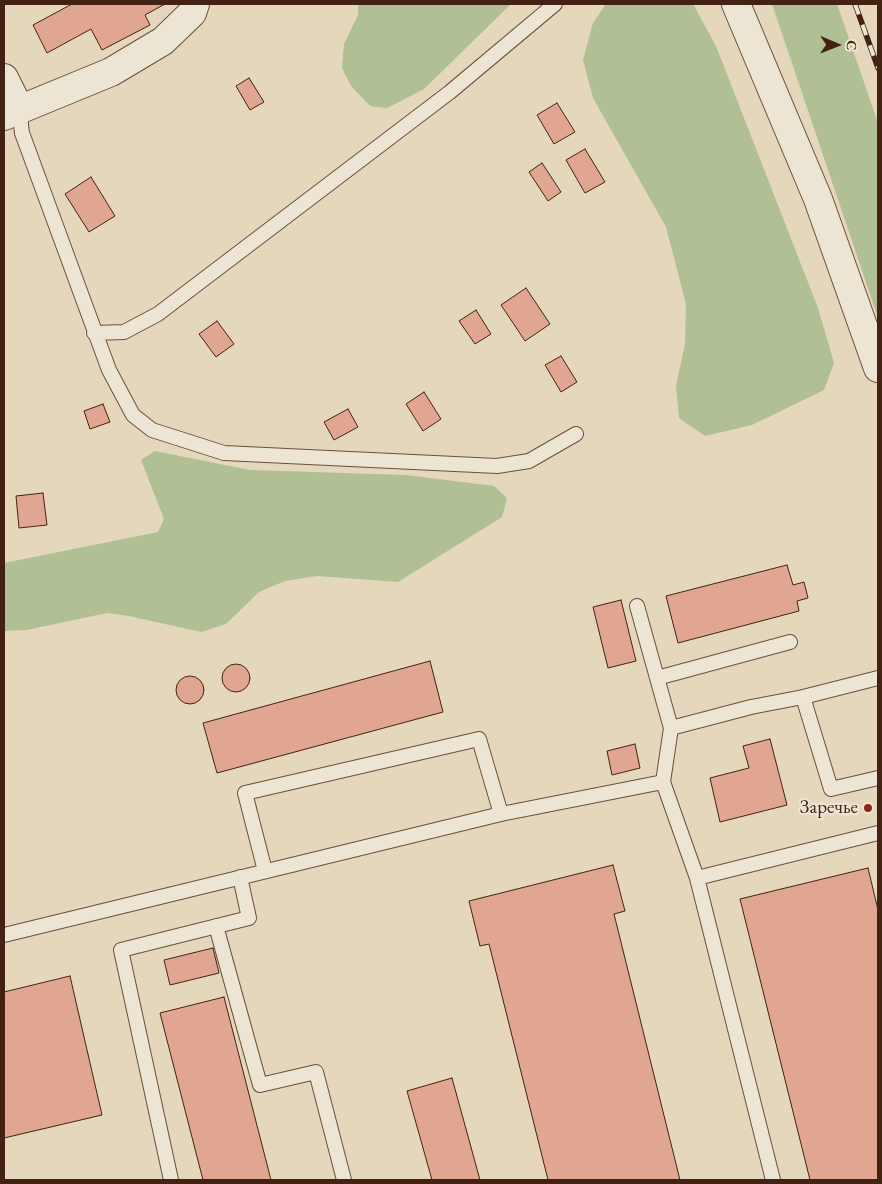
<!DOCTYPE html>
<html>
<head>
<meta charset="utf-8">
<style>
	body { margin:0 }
	#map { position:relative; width:882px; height:1184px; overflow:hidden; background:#e4d7bc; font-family:"EB Garamond",serif }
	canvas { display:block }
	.frame { position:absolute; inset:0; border:5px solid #432213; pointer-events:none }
	.north { position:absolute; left:812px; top:20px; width:50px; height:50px; -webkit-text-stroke:4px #ede5d3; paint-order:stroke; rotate:91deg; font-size:14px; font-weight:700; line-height:20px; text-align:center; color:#432213 }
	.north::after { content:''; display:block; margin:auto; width:18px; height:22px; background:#432213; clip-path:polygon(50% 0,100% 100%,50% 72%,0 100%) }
</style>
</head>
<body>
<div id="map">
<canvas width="882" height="1184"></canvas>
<div class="frame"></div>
<div class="north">С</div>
</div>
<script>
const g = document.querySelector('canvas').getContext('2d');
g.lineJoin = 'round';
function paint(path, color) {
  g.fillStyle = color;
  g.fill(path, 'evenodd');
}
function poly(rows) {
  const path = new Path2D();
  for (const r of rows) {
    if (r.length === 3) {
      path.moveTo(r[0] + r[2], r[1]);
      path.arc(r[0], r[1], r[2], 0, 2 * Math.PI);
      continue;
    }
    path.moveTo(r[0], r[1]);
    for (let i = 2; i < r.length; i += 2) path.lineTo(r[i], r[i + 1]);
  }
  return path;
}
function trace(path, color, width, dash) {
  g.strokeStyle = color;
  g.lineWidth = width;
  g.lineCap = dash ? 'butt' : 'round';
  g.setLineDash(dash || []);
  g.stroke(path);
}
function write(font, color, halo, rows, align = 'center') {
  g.font = font + ' "EB Garamond",serif';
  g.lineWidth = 4.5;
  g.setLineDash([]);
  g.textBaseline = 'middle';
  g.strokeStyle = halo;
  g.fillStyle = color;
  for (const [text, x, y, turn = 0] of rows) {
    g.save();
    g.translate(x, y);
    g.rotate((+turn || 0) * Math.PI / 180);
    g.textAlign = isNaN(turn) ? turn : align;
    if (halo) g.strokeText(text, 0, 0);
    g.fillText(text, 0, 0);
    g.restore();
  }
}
const green = poly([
	[358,4,511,4,424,89,387,108,370,106,351,86,342,68,344,44,358,15],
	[606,4,693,4,716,46,818,308,834,363,824,390,752,425,705,436,679,418,676,386,685,344,686,304,666,227,593,98,583,60,593,23],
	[772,4,837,4,878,123,878,318],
	[155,451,250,470,406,475,494,486,507,498,502,517,398,582,317,576,285,581,259,592,226,624,201,632,129,616,107,613,27,630,4,631,4,563,158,532,164,519,141,460]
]);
const building = poly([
	[72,4,165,4,145,15,150,25,102,50,91,29,47,53,33,25,72,4],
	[249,78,264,102,250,110,236,86,249,78],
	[557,103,575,132,554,144,537,115,557,103],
	[585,149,605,182,585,193,566,160,585,149],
	[542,163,561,192,548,201,529,172,542,163],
	[91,177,115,216,89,232,65,194,91,177],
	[526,288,550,324,525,341,501,305,526,288],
	[476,310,491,334,475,344,459,321,476,310],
	[217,321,234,344,216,357,199,334,217,321],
	[561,356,577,382,561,392,545,365,561,356],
	[424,392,441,419,423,431,406,404,424,392],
	[103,404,110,422,90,429,84,411,103,404],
	[348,409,358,427,334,440,324,422,348,409],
	[43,493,47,525,19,528,16,496,43,493],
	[787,565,793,585,804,582,808,598,797,601,799,611,678,643,666,596,787,565],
	[621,600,636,661,608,668,593,607,621,600],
	[430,661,443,712,217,773,203,723,430,661],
	[236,678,14],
	[190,690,14],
	[770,739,787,805,720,822,710,778,749,768,743,746,770,739],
	[635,744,640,768,612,775,607,751,635,744],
	[613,865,625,911,614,914,680,1180,548,1180,489,944,480,946,469,901,613,865],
	[868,868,878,910,878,1180,810,1180,740,899,868,868],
	[213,948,219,973,170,985,164,960,213,948],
	[70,976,102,1115,4,1138,4,992,70,976],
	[224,997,271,1180,203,1180,160,1013,224,997],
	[452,1078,480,1180,432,1180,407,1091,452,1078]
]);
const lane = poly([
	[19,108,22,133,109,370,133,415,152,430,224,453,497,466,529,461,576,434],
	[94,333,124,332,158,314,450,92,555,4],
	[637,606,671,728],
	[657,678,790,642],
	[803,697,831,789,878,778],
	[663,782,697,878,773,1180],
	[265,871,245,793,479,739,501,814],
	[697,878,878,833],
	[216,926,260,1085,316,1072,344,1180],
	[4,935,501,814,663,782,671,728,751,707,803,697,878,678],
	[171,1180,121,950,249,918,240,877]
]);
const street = poly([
	[736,4,818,199,878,368],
	[4,78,19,108],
	[4,116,111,72,163,41,192,13,195,4]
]);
const rail = poly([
	[855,4,878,68]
]);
const markers = [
	[868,808,5,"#8f2418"]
];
const poiNames = [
	["Заречье",858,808]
];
paint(green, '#b0bf94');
paint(building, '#e1a691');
trace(building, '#432213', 1);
trace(lane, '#6b4f3d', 16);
trace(street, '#6b4f3d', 30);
trace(lane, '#ede5d3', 14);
trace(street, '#ede5d3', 28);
trace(rail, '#432213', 5.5);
trace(rail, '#ede5d3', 4, [11]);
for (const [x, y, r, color] of markers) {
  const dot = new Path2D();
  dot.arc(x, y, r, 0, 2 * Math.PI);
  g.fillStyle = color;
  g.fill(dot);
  trace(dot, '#ede5d3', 2);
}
write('19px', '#432213', '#ede5d3', poiNames, 'right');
</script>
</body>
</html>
